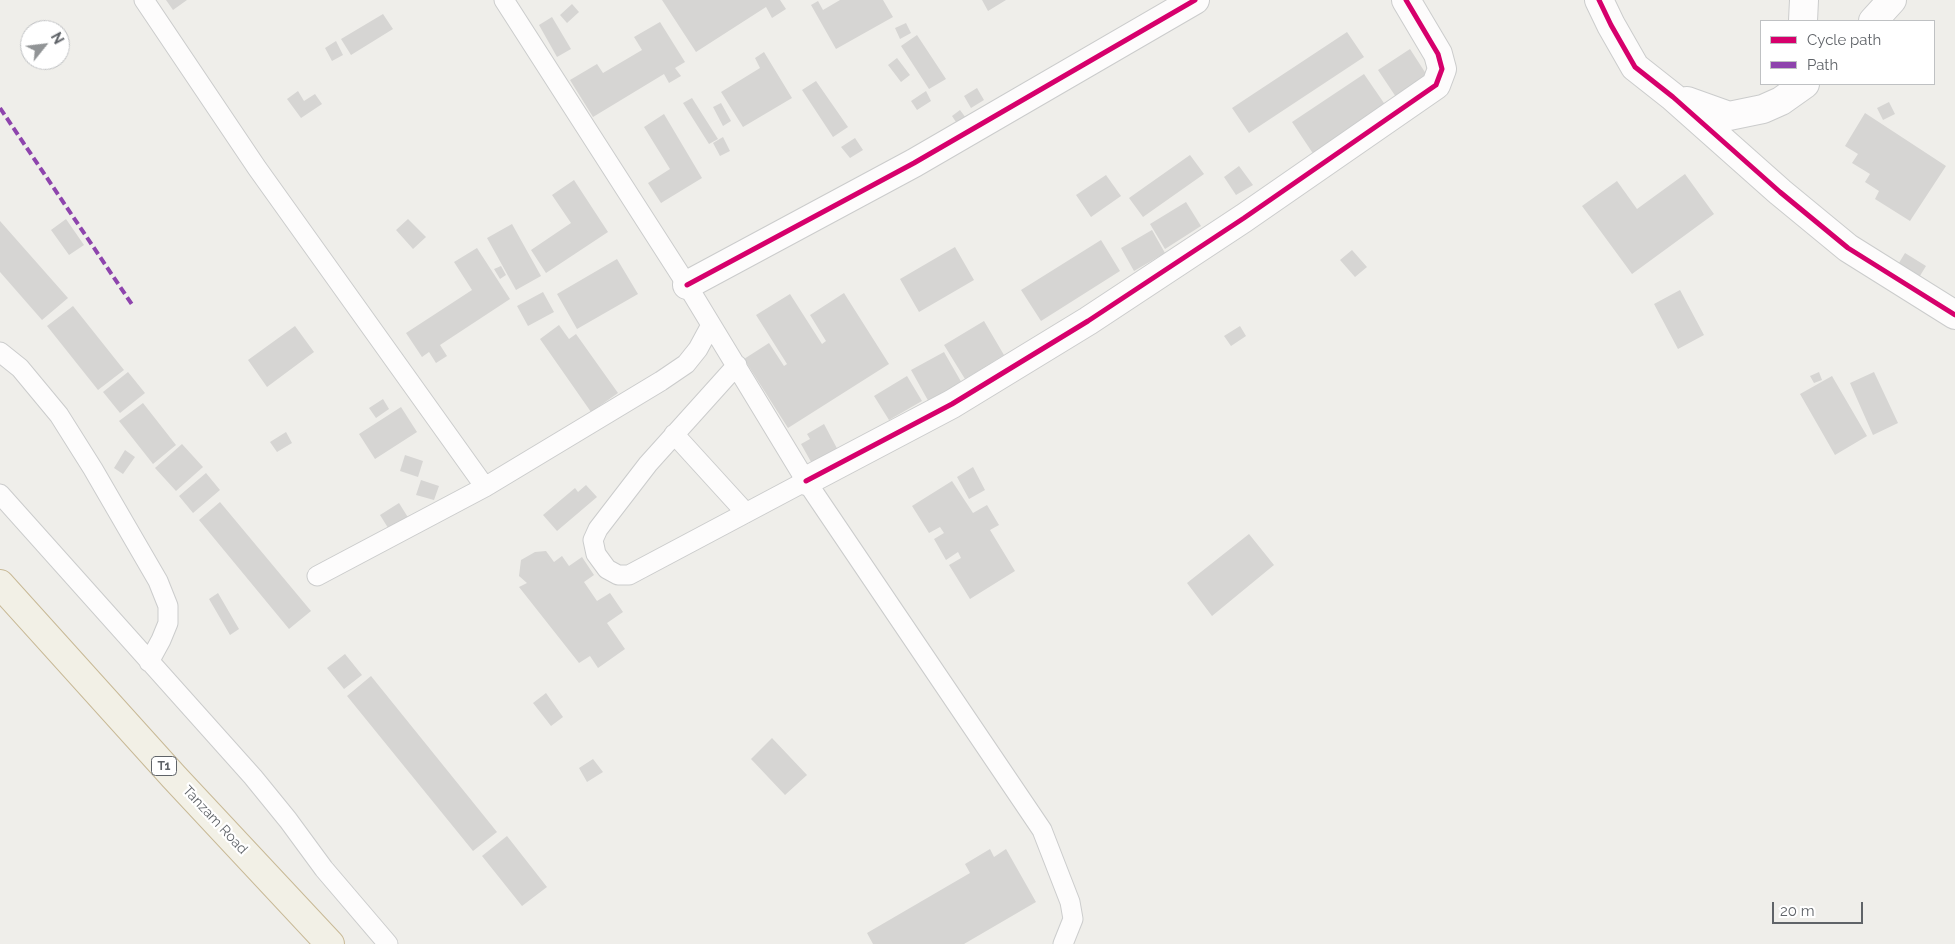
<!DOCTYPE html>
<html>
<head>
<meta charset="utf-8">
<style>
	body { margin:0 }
	#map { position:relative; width:1955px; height:944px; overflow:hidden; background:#efeeea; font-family:Raleway,sans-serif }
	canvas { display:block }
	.legend { position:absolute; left:1760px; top:20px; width:175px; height:65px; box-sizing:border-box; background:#fff; border:1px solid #bfc1c3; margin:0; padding:6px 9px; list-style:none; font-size:15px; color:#5f6368 }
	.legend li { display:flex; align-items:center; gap:10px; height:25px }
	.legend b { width:25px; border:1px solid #bfc1c3 }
	.north { position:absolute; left:20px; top:20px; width:50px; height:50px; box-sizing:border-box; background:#fff; border:1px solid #bfc1c3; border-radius:50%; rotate:61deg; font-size:14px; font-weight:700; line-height:20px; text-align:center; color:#5f6368 }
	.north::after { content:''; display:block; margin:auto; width:18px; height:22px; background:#919496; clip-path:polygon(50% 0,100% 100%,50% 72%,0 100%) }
	.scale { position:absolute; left:1772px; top:902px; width:91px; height:22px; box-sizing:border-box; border:2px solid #5f6368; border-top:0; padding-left:6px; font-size:15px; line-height:18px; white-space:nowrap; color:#5f6368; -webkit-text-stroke:4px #fff; paint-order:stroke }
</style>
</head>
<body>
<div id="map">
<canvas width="1955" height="944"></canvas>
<ul class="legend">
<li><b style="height:6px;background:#d6006c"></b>Cycle path</li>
<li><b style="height:6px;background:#8e44ad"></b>Path</li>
</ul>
<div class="north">N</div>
<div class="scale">20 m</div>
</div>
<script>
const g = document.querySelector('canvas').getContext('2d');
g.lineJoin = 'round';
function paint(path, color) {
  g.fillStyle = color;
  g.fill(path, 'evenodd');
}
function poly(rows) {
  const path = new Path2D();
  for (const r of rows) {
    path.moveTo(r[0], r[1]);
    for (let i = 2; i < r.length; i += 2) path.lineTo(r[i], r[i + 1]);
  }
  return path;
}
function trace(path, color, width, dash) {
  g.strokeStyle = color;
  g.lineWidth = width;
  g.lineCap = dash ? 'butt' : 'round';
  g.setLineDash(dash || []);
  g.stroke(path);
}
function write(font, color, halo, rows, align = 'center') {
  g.font = font + ' Raleway,sans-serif';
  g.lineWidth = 4.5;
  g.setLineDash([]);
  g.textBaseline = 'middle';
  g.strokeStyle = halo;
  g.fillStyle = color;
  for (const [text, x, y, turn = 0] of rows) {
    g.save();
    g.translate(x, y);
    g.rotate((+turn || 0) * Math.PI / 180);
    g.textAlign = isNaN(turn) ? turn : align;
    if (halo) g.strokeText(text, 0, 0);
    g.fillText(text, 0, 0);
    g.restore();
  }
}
const building = poly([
	[166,0,187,0,173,10],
	[662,0,780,0,786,9,772,18,766,7,696,52],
	[840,0,883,0,893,17,836,49,811,5,818,1,823,10],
	[982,0,1006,0,988,11],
	[572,4,579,12,567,23,560,15],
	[383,14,393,29,351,55,341,39],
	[552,17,571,49,557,57,539,25],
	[660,22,685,62,675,68,681,76,669,83,664,74,593,117,570,80,597,64,603,73,642,50,634,37],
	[906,23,911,33,900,39,895,28],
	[1347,32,1364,57,1249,133,1232,108],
	[917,35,946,79,929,89,901,46],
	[336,41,343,55,332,61,325,48],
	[1410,49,1430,80,1398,100,1378,70],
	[764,52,792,98,743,127,721,92,760,68,755,58],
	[897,58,910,75,901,82,888,65],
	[1364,74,1386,106,1314,155,1292,122],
	[816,81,848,127,833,137,802,90],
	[977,88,984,100,971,108,964,96],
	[298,91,304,101,315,94,322,104,301,118,287,99],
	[926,91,931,101,917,110,911,101],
	[692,98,718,139,709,144,683,103],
	[1889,102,1895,114,1883,120,1877,108],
	[721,103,731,121,723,126,713,107],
	[960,110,969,122,960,128,952,116],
	[1865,113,1946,166,1910,221,1875,199,1879,191,1865,182,1870,174,1852,163,1858,154,1845,146],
	[664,114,702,178,661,203,648,183,670,169,644,127],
	[723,137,730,151,720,156,713,143],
	[855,138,863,150,850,158,841,147],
	[1190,155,1204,174,1143,217,1129,198],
	[1239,166,1253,185,1236,195,1224,177],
	[1685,174,1714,214,1632,274,1582,206,1617,181,1637,209],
	[1106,175,1121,196,1091,217,1076,195],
	[574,180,608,232,546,273,531,250,571,223,552,195],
	[1186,202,1201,226,1165,249,1150,224],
	[66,219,84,245,69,255,51,230],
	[408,219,426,237,413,249,396,230],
	[0,221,68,298,42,320,0,272],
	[512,224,541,276,516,290,487,238],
	[1152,230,1165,253,1134,271,1121,248],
	[1101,240,1120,271,1041,321,1021,290],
	[955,247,974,280,919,312,900,279],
	[477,248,510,299,440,345,447,356,436,363,429,352,422,357,406,333,472,290,454,262],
	[1352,250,1367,267,1355,277,1340,260],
	[1905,253,1926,266,1915,284,1894,271],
	[617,259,638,294,577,329,557,294],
	[501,266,506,275,500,279,494,269],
	[1680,290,1704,335,1678,349,1654,304],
	[543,292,554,312,528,326,517,306],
	[844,293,889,364,788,428,744,359,769,343,784,366,787,364,756,315,790,294,822,344,826,341,810,315],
	[73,306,124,370,98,390,47,326],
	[984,321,1004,355,965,379,944,345],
	[559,325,569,339,576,334,618,393,591,412,540,339],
	[295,326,314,352,267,387,248,360],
	[1240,326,1246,336,1231,346,1224,336],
	[944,352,963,385,930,404,911,370],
	[128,372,145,393,120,413,103,392],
	[1819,372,1822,380,1814,383,1810,376],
	[1874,372,1898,423,1873,435,1850,383],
	[907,376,922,401,889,420,874,396],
	[1832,376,1867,436,1835,455,1800,394],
	[383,399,389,409,376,418,369,408],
	[143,403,176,445,153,464,119,421],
	[401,407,417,432,375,459,359,434],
	[824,424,840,454,815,469,801,444,810,439,807,434],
	[286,432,292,443,277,452,270,442],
	[182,444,203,467,176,491,155,468],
	[125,450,135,457,123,474,114,468],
	[405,455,423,461,418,477,400,471],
	[973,467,985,490,969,499,957,477],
	[206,473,220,490,193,513,179,496],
	[421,480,439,486,434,500,416,495],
	[952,481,973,513,987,505,999,525,990,530,1015,571,970,599,949,565,961,558,958,552,946,560,934,539,944,533,940,527,929,533,912,506],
	[586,485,597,497,557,531,543,515,575,488,578,492],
	[220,502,311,611,289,629,199,520],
	[399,503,409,519,390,531,380,515],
	[1249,534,1274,565,1212,616,1187,583],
	[546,551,554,562,562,556,569,566,582,557,594,575,584,582,597,601,610,593,623,612,607,623,625,649,598,668,590,656,579,663,519,587,527,583,519,576,521,560,535,552],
	[218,593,239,629,230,635,209,599],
	[345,654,362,675,344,689,327,668],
	[371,676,497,832,473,851,347,696],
	[546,693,563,717,551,726,533,703],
	[772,738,807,775,785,795,751,759],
	[593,759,603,772,587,782,579,768],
	[507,836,547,887,522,906,482,856],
	[990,849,994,857,1006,849,1036,902,964,944,873,944,867,933,970,873,965,864]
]);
const service = poly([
	[144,0,257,168,485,487],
	[504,0,687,285,806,481,1042,830,1070,902,1073,919,1063,944],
	[0,352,20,368,59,415,93,469,158,581,168,606,168,623,161,640,149,662],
	[737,365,648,464,598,529,593,540,596,554,607,569,618,575,629,575,806,481],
	[674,434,746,513],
	[0,494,253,777,288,820,324,869,388,944],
	[317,576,485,487,661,381,686,364,698,349,711,325]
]);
const minor = poly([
	[1599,0,1611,25,1635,67,1673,97,1780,192,1848,248,1955,315],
	[1803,21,1804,0],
	[1873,21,1892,0],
	[1687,101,1729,116,1763,109,1781,101,1805,84],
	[687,285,914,163,1195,0],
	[806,481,952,404,1088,321,1244,218,1436,85,1442,69,1438,54,1406,0]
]);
const trunk = poly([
	[0,584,174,777,330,944]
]);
const quiet = poly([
	[0,108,133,306]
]);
const cycleway = poly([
	[1599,0,1611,25,1635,67,1673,97,1780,192,1848,248,1955,315],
	[687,285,914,163,1195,0],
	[806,481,952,404,1088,321,1244,218,1436,85,1442,69,1438,54,1406,0]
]);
const shields = [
	[164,766,25]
];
const shieldNames = [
	["T1",164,766]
];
const streetNames = [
	["Tanzam Road",215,820,47]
];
paint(building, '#d6d5d3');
trace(service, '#cbcccc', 21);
trace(minor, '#cbcccc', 30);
trace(trunk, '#c8b996', 30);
trace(service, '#fdfcfc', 19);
trace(minor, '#fdfcfc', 28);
trace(trunk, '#f2f0e6', 28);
trace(quiet, '#8e44ad', 4, [8, 4]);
trace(cycleway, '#d6006c', 5);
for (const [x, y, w] of shields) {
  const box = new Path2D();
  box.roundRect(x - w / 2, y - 9.5, w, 19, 4);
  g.fillStyle = '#fff';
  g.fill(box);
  trace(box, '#5f6368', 1);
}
write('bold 12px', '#5f6368', null, shieldNames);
write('14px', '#5f6368', '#fff', streetNames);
</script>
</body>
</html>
